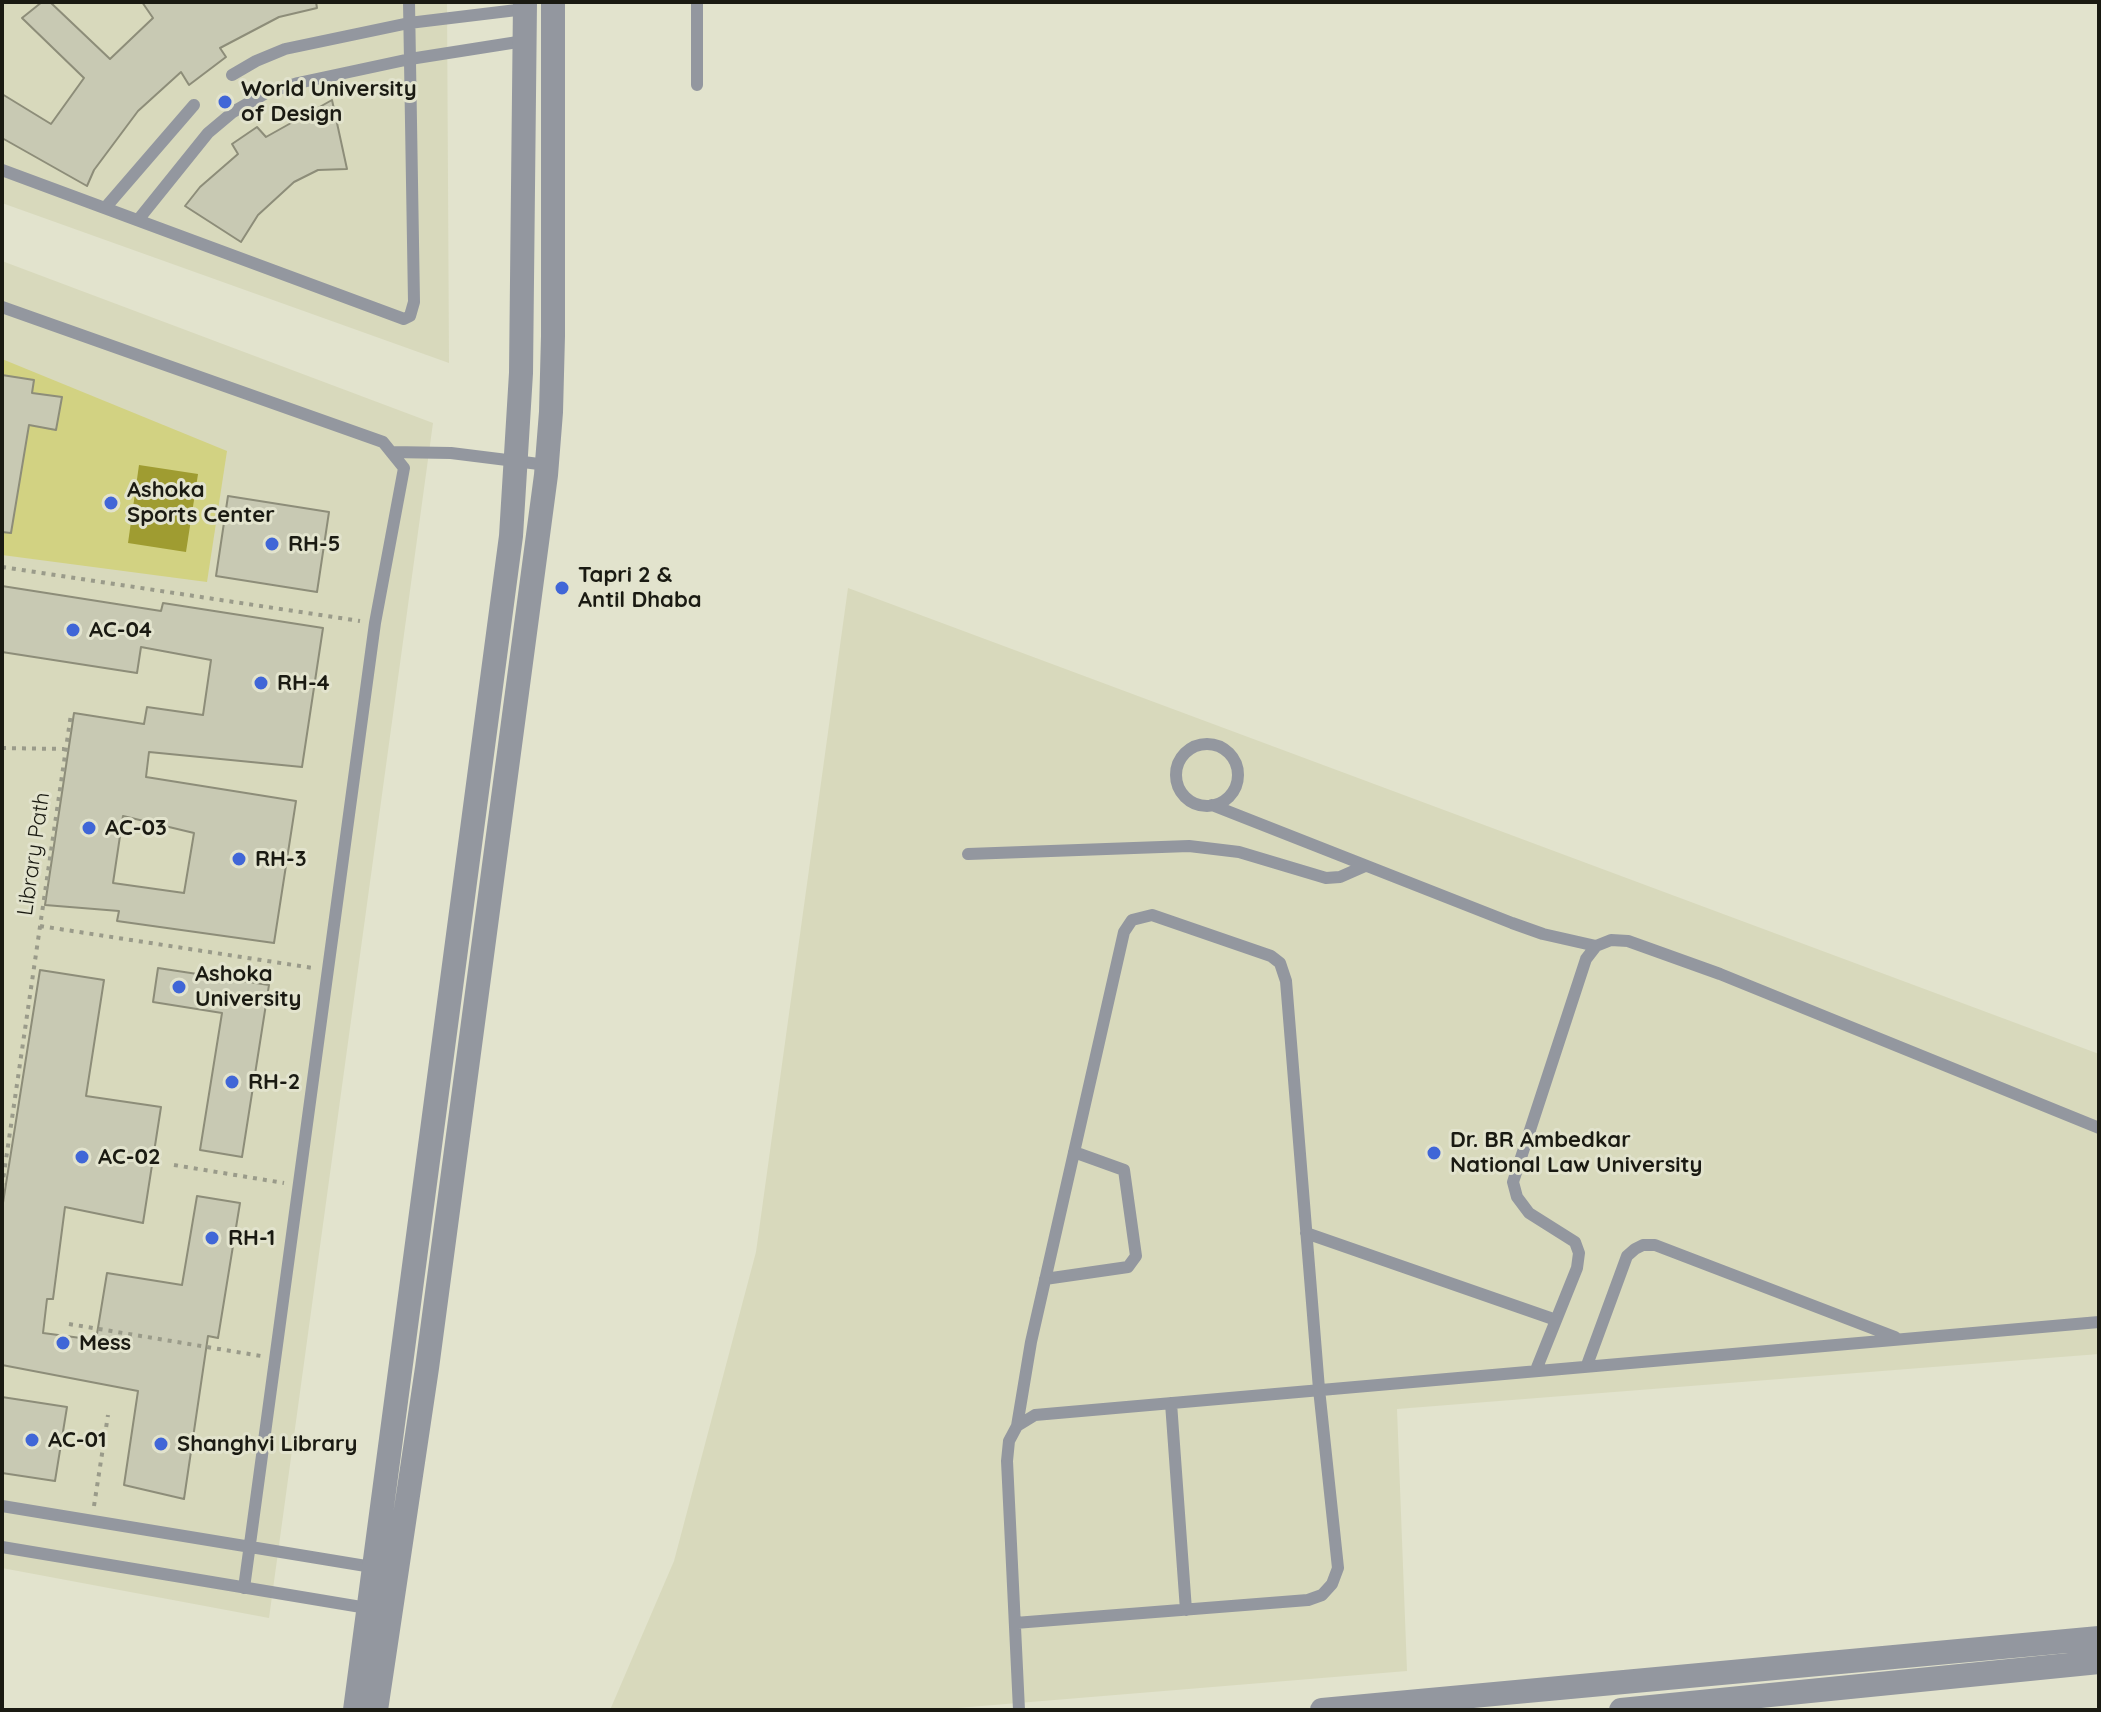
<!DOCTYPE html>
<html>
<head>
<meta charset="utf-8">
<style>
	body { margin:0 }
	#map { position:relative; width:2101px; height:1712px; overflow:hidden; background:#e2e3cd; font-family:Quicksand,sans-serif }
	canvas { display:block }
	.frame { position:absolute; inset:0; border:4px solid #1a1a12; pointer-events:none }
</style>
</head>
<body>
<div id="map">
<canvas width="2101" height="1712"></canvas>
<div class="frame"></div>
</div>
<script>
const g = document.querySelector('canvas').getContext('2d');
g.lineJoin = 'round';
function paint(path, color) {
  g.fillStyle = color;
  g.fill(path, 'evenodd');
}
function poly(rows) {
  const path = new Path2D();
  for (const r of rows) {
    if (r.length === 3) {
      path.moveTo(r[0] + r[2], r[1]);
      path.arc(r[0], r[1], r[2], 0, 2 * Math.PI);
      continue;
    }
    path.moveTo(r[0], r[1]);
    for (let i = 2; i < r.length; i += 2) path.lineTo(r[i], r[i + 1]);
  }
  return path;
}
function trace(path, color, width, dash) {
  g.strokeStyle = color;
  g.lineWidth = width;
  g.lineCap = dash ? 'butt' : 'round';
  g.setLineDash(dash || []);
  g.stroke(path);
}
function write(font, color, halo, rows, align = 'center') {
  g.font = font + ' Quicksand,sans-serif';
  g.lineWidth = 6;
  g.setLineDash([]);
  g.textBaseline = 'middle';
  g.strokeStyle = halo;
  g.fillStyle = color;
  for (const [text, x, y, turn = 0] of rows) {
    g.save();
    g.translate(x, y);
    g.rotate((+turn || 0) * Math.PI / 180);
    g.textAlign = isNaN(turn) ? turn : align;
    if (halo) g.strokeText(text, 0, 0);
    g.fillText(text, 0, 0);
    g.restore();
  }
}
const built = poly([
	[2,2,447,2,449,363,2,203],
	[2,261,433,423,269,1618,2,1568],
	[848,588,2099,1054,2099,1354,1397,1409,1407,1671,933,1710,610,1710,674,1561,756,1252]
]);
const green = poly([
	[2,359,227,451,207,582,2,555]
]);
const water = poly([
	[139,465,198,474,186,552,128,543]
]);
const building = poly([
	[42,2,50,2,110,59,153,18,142,2,316,2,317,8,279,17,220,48,226,57,189,85,181,72,138,111,94,170,87,186,2,138,2,94,51,124,84,78,22,18,42,2],
	[332,100,347,169,318,170,294,182,258,215,241,242,185,206,200,187,238,154,232,144,257,127,266,137,332,100],
	[2,375,34,380,32,393,62,397,56,430,29,425,11,533,2,532,2,375],
	[228,496,329,512,317,592,216,576,228,496],
	[2,586,161,611,163,603,323,628,302,767,149,752,146,777,296,801,274,943,117,921,119,911,45,905,74,713,144,724,147,707,203,715,211,660,141,647,137,673,2,652,2,586],
	[123,816,194,833,184,893,113,883,123,816],
	[158,968,269,985,242,1157,200,1150,222,1013,153,1002,158,968],
	[40,970,104,980,86,1096,161,1107,143,1223,65,1207,53,1299,47,1299,43,1333,96,1340,107,1273,182,1285,197,1196,240,1203,218,1338,208,1336,184,1499,124,1485,138,1391,2,1365,2,1209,40,970],
	[2,1397,67,1407,55,1481,2,1473,2,1397]
]);
const path = poly([
	[2,567,360,621],
	[2,748,64,749],
	[40,926,313,968],
	[174,1165,284,1183],
	[2,1187,71,714],
	[69,1324,261,1356],
	[94,1506,108,1415]
]);
const lane = poly([
	[697,2,697,85],
	[232,75,256,61,285,49,409,23,525,9],
	[2,170,404,319,410,316,414,302,409,2],
	[105,208,194,105],
	[138,220,208,133,233,112,266,93,298,83,410,59,524,41],
	[2,307,383,442,404,468,375,623,244,1588],
	[391,452,451,453,547,465],
	[1207,775,31],
	[1212,805,1512,923,1543,934,1596,946],
	[968,854,1189,846,1239,852,1326,878,1340,877,1365,866],
	[1306,1233,1556,1320],
	[1045,1279,1128,1267,1136,1256,1124,1170,1074,1152],
	[1587,1365,1627,1256,1635,1249,1643,1245,1655,1245,1895,1337],
	[1536,1370,1577,1268,1579,1253,1575,1242,1529,1213,1517,1197,1513,1182,1586,959,1596,946,1611,940,1628,941,1720,974,2099,1128],
	[1171,1403,1186,1610],
	[2,1506,372,1567],
	[2,1547,367,1608],
	[1015,1623,1308,1600,1322,1595,1332,1584,1338,1568,1319,1389,1286,981,1280,963,1271,956,1152,915,1132,920,1124,932,1031,1342,1017,1426],
	[1019,1710,1007,1461,1009,1441,1017,1426,1035,1415,2099,1322]
]);
const street = poly([
	[355,1710,511,536,521,373,525,2],
	[376,1710,427,1368,546,475,551,412,553,336,553,2],
	[1322,1710,2099,1638],
	[1621,1710,2099,1662]
]);
const markers = [
	[225,102,8,"#4066d7"],
	[111,503,8,"#4066d7"],
	[272,544,8,"#4066d7"],
	[562,588,8,"#4066d7"],
	[73,630,8,"#4066d7"],
	[261,683,8,"#4066d7"],
	[89,828,8,"#4066d7"],
	[239,859,8,"#4066d7"],
	[179,987,8,"#4066d7"],
	[232,1082,8,"#4066d7"],
	[1434,1153,8,"#4066d7"],
	[82,1157,8,"#4066d7"],
	[212,1238,8,"#4066d7"],
	[63,1343,8,"#4066d7"],
	[32,1440,8,"#4066d7"],
	[161,1444,8,"#4066d7"]
];
const poiNames = [
	["World University",241,89],
	["of Design",241,114],
	["Ashoka",127,490],
	["Sports Center",127,515],
	["RH-5",288,544],
	["Tapri 2 &",578,575],
	["Antil Dhaba",578,600],
	["AC-04",89,630],
	["RH-4",277,683],
	["AC-03",105,828],
	["RH-3",255,859],
	["Ashoka",195,974],
	["University",195,999],
	["RH-2",248,1082],
	["Dr. BR Ambedkar",1450,1140],
	["National Law University",1450,1165],
	["AC-02",98,1157],
	["RH-1",228,1238],
	["Mess",79,1343],
	["AC-01",48,1440],
	["Shanghvi Library",177,1444]
];
const streetNames = [
	["Library Path",34,854,-82]
];
paint(built, '#d8d9bc');
paint(green, '#d2d282');
paint(water, '#9f9c31');
paint(building, '#c8c9b3');
trace(building, '#8d8d79', 2);
trace(path, '#9a9b8a', 4, [4, 6]);
trace(lane, '#93979f', 12);
trace(street, '#93979f', 24);
for (const [x, y, r, color] of markers) {
  const dot = new Path2D();
  dot.arc(x, y, r, 0, 2 * Math.PI);
  g.fillStyle = color;
  g.fill(dot);
  trace(dot, '#e2e3cd', 3);
}
write('bold 22px', '#1a1a12', '#e2e3cd', poiNames, 'left');
write('22px', '#1a1a12', '#e2e3cd', streetNames);
</script>
</body>
</html>
